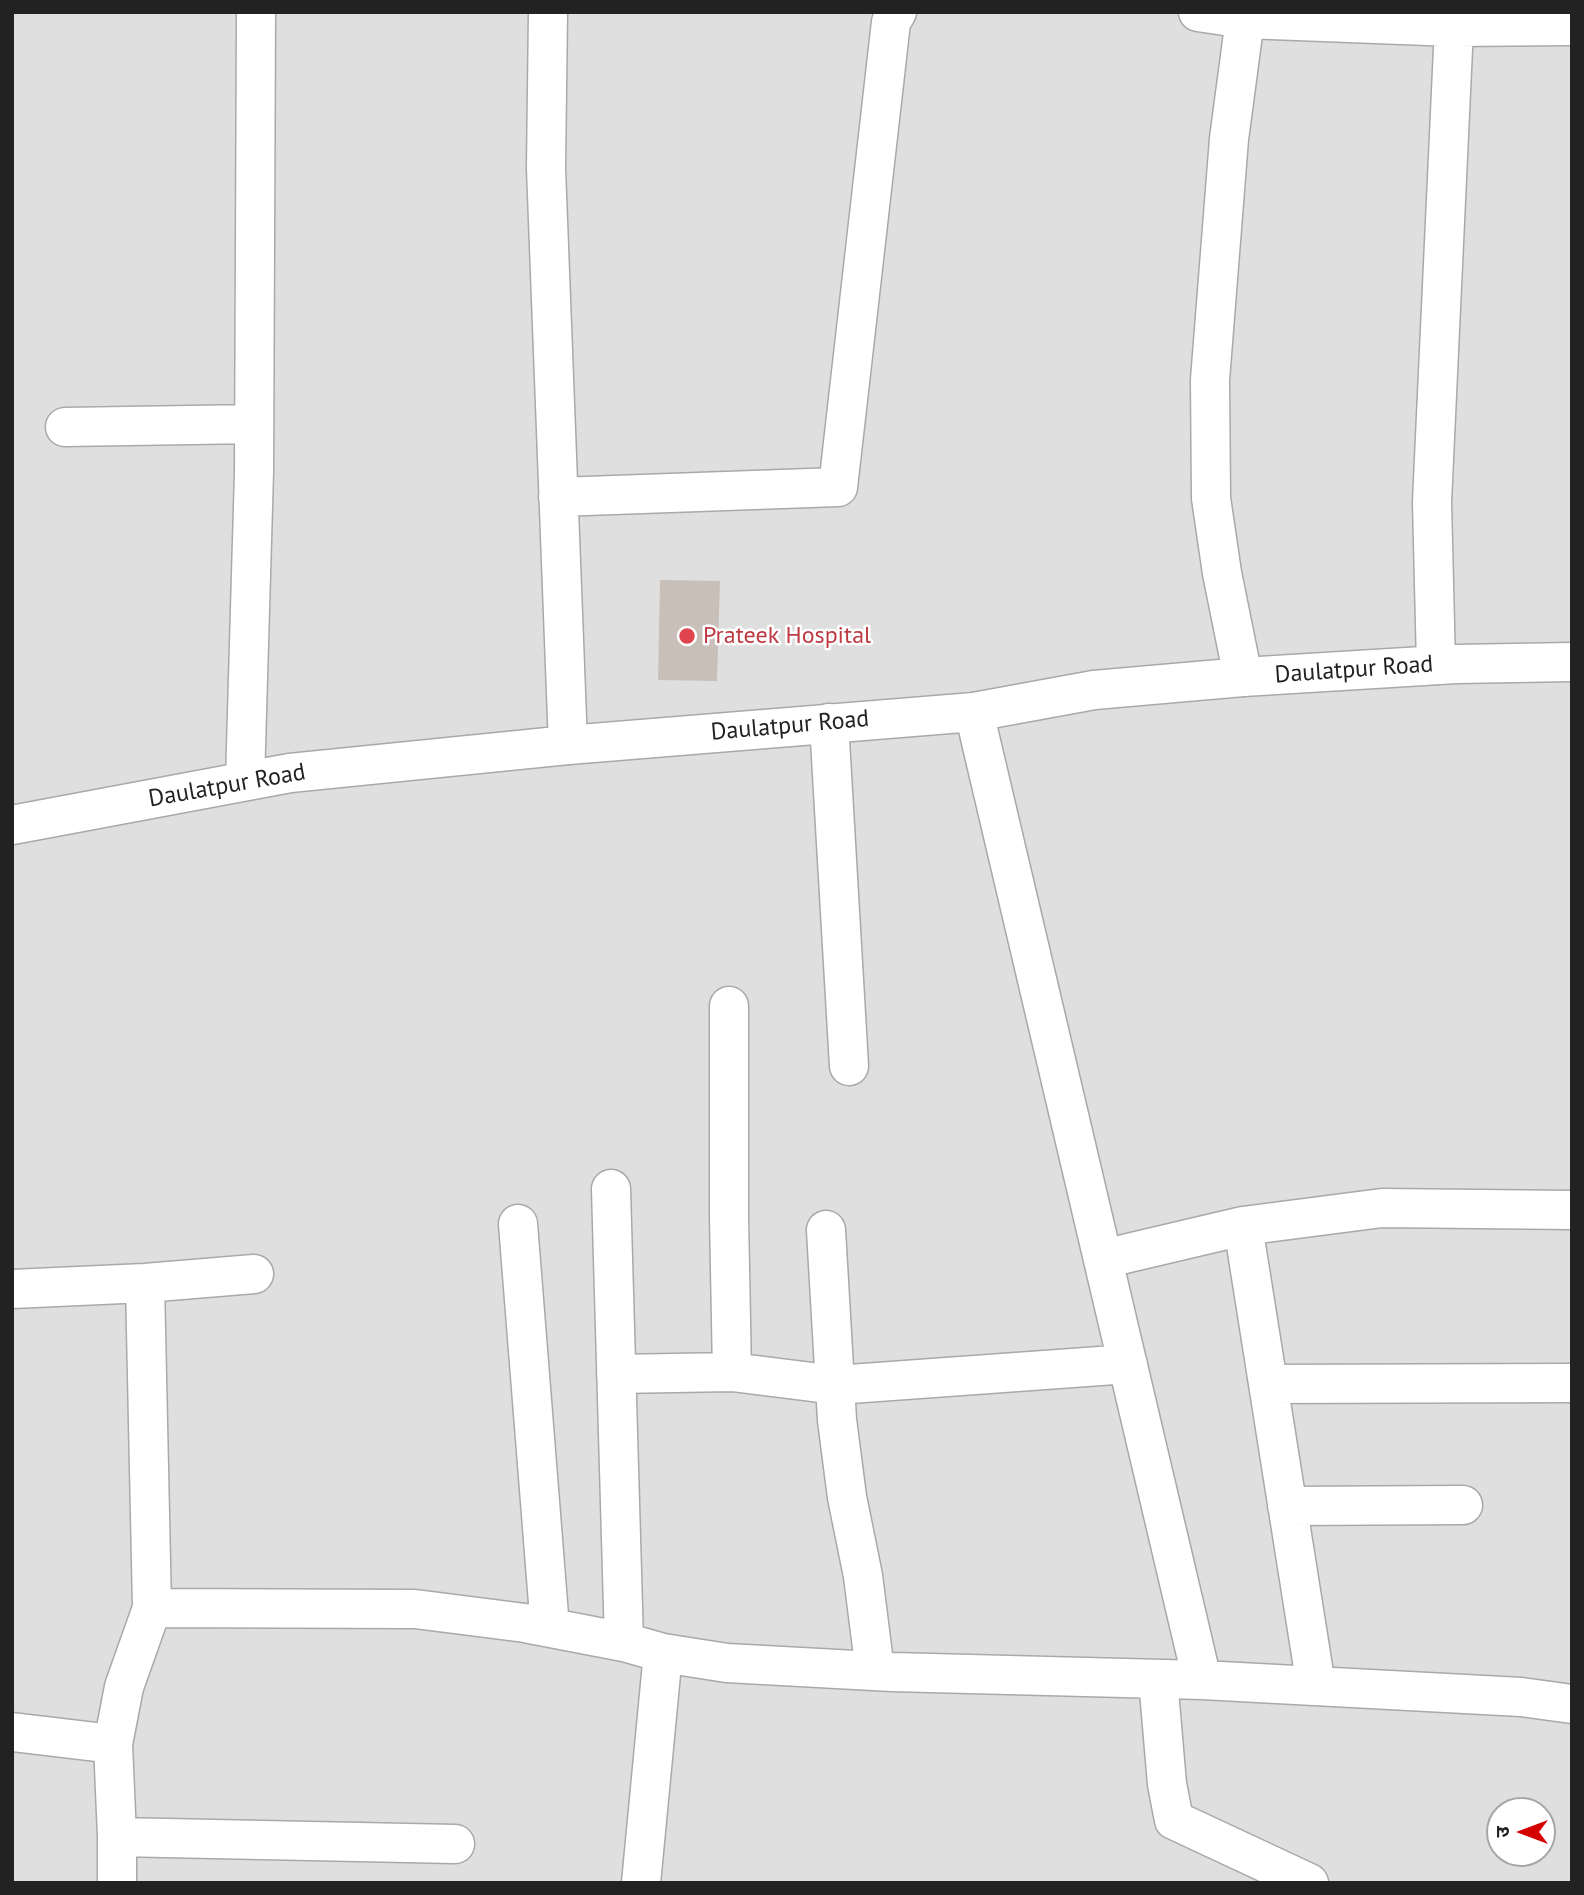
<!DOCTYPE html>
<html>
<head>
<meta charset="utf-8">
<style>
	body { margin:0 }
	#map { position:relative; width:1584px; height:1895px; overflow:hidden; background:#f2efe9; font-family:"PT Sans","Noto Sans Devanagari",sans-serif }
	canvas { display:block }
	.frame { position:absolute; inset:0; border:14px solid #222; pointer-events:none }
	.north { position:absolute; left:1486px; top:1797px; width:70px; height:70px; box-sizing:border-box; background:#fff; border:2px solid #a7a7a7; border-radius:50%; rotate:270deg; font-size:19px; font-weight:700; line-height:28px; text-align:center; color:#222 }
	.north::after { content:''; display:block; margin:auto; width:24px; height:32px; background:#d40000; clip-path:polygon(50% 0,100% 100%,50% 72%,0 100%) }
</style>
</head>
<body>
<div id="map">
<canvas width="1584" height="1895"></canvas>
<div class="frame"></div>
<div class="north">उ</div>
</div>
<script>
const g = document.querySelector('canvas').getContext('2d');
g.lineJoin = 'round';
function paint(path, color) {
  g.fillStyle = color;
  g.fill(path, 'evenodd');
}
function poly(rows) {
  const path = new Path2D();
  for (const r of rows) {
    path.moveTo(r[0], r[1]);
    for (let i = 2; i < r.length; i += 2) path.lineTo(r[i], r[i + 1]);
  }
  return path;
}
function trace(path, color, width, dash) {
  g.strokeStyle = color;
  g.lineWidth = width;
  g.lineCap = dash ? 'butt' : 'round';
  g.setLineDash(dash || []);
  g.stroke(path);
}
function write(font, color, halo, rows, align = 'center') {
  g.font = font + ' "PT Sans",sans-serif';
  g.lineWidth = 5;
  g.setLineDash([]);
  g.textBaseline = 'middle';
  g.strokeStyle = halo;
  g.fillStyle = color;
  for (const [text, x, y, turn = 0] of rows) {
    g.save();
    g.translate(x, y);
    g.rotate((+turn || 0) * Math.PI / 180);
    g.textAlign = isNaN(turn) ? turn : align;
    if (halo) g.strokeText(text, 0, 0);
    g.fillText(text, 0, 0);
    g.restore();
  }
}
const residential = poly([
	[12,12,1572,12,1572,1883,12,1883],
	[1500,1811,1542,1811,1542,1853,1500,1853]
]);
const building = poly([
	[660,580,720,581,717,681,658,680]
]);
const minor = poly([
	[548,12,546,168,568,745],
	[1198,12,1245,19,1454,27,1569,26],
	[65,427,254,424],
	[558,497,838,487,891,22,897,12],
	[1436,665,1432,502,1454,27],
	[1243,677,1222,573,1211,498,1210,380,1229,139,1245,19],
	[974,712,1202,1680],
	[829,723,849,1066],
	[245,781,254,472,256,12],
	[729,1006,729,1216,732,1372],
	[611,1189,624,1642],
	[518,1224,550,1628],
	[1243,1226,1316,1686],
	[826,1230,837,1420,847,1497,863,1576,875,1671],
	[1103,1259,1243,1226,1382,1208,1572,1210],
	[12,1289,145,1283,254,1274],
	[616,1374,732,1372,836,1385,1128,1364],
	[1268,1384,1572,1383],
	[1287,1506,1463,1505],
	[152,1608,415,1609,525,1623,624,1642,663,1653,727,1663,892,1672,1202,1680,1521,1697,1572,1704],
	[1158,1679,1167,1784,1174,1820,1309,1883],
	[12,1732,113,1744],
	[117,1837,455,1844],
	[117,1883,117,1837,113,1744,124,1687,152,1608,145,1283],
	[641,1883,663,1653]
]);
const tertiary = poly([
	[12,825,290,773,568,745,974,712,1094,690,1243,677,1456,664,1572,662]
]);
const markers = [
	[687,636,9,"#e0444e"]
];
const healthNames = [
	["Prateek Hospital",703,636]
];
const streetNames = [
	["Daulatpur Road",1354,670,-4],
	["Daulatpur Road",790,726,-5],
	["Daulatpur Road",227,786,-10]
];
paint(residential, '#e0dfdf');
paint(building, '#c7bfb8');
trace(minor, '#a9a9a9', 41);
trace(tertiary, '#a9a9a9', 41);
trace(minor, '#fff', 38);
trace(tertiary, '#fff', 38);
for (const [x, y, r, color] of markers) {
  const dot = new Path2D();
  dot.arc(x, y, r, 0, 2 * Math.PI);
  g.fillStyle = color;
  g.fill(dot);
  trace(dot, '#fff', 2.5);
}
write('24px', '#be3a42', '#fff', healthNames, 'left');
write('24px', '#222', '#fff', streetNames);
</script>
</body>
</html>
